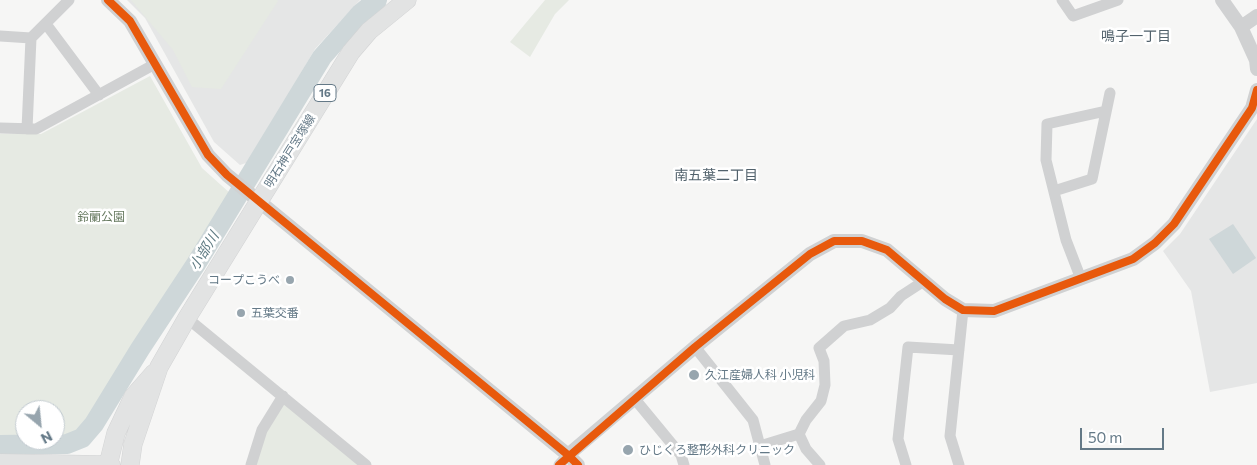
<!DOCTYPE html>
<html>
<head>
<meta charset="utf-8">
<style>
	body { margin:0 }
	#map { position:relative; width:1257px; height:465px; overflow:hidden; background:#f6f6f5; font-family:Commissioner,sans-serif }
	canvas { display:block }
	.north { position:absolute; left:15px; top:400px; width:50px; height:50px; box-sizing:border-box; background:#fff; border:1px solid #c1c9cf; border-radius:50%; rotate:152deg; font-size:14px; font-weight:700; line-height:20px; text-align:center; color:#647987 }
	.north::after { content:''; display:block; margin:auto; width:18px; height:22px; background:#97a5ae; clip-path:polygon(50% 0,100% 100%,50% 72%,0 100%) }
	.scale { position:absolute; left:1080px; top:428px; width:84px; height:22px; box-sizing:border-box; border:2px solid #647987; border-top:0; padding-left:6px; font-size:15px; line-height:18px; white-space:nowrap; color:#647987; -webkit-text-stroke:4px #fff; paint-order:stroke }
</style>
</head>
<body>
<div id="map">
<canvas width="1257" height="465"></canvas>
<div class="north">N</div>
<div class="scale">50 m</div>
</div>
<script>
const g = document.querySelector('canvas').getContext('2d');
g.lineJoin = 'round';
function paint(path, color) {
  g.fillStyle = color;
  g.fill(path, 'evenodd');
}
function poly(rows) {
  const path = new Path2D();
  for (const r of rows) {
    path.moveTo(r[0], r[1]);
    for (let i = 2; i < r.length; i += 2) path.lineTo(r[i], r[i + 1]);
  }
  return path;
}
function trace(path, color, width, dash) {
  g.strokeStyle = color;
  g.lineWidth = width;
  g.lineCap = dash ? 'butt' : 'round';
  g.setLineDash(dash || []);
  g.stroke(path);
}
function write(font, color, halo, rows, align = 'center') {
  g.font = font + ' Commissioner,"Noto Sans JP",sans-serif';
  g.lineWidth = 5;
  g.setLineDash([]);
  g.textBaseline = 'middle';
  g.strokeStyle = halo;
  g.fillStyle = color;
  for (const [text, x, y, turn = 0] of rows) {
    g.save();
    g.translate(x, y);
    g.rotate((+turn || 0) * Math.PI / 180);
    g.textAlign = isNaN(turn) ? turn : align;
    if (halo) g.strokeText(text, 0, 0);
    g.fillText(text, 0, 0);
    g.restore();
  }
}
const built = poly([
	[127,0,360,0,315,49,249,162,240,165,214,142,145,18],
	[1257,119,1257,383,1210,392,1191,291,1163,251,1180,234]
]);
const green = poly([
	[131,0,277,0,278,1,221,89,192,87,173,50],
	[545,0,569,0,555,14,530,57,510,42],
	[150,76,202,168,231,194,192,261,133,349,90,421,80,434,64,440,55,439,55,410,25,410,25,439,0,439,0,134,41,134],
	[283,396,366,465,251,465]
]);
const water = poly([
	[1233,224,1256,258,1233,274,1209,239]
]);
const river = poly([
	[0,445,67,444,82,438,94,424,140,349,196,264,322,57,360,14,377,0]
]);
const minor = poly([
	[1062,0,1073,16,1118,0],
	[46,24,99,95],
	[0,36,31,38,69,0],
	[0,128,36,129,155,64],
	[27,129,31,38],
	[1054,191,1092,179,1110,93],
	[1081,279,1066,240,1046,160,1047,124,1106,111],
	[187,318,366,465],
	[695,347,753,420,765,465],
	[634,398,681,455,684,465],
	[760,446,799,434],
	[251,465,262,430,283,396],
	[559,465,568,455],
	[820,465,806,449,799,434,806,420,821,401,825,385,824,361,819,348,844,326,870,320,890,308,901,296,924,281],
	[906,465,898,439,908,347,959,350],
	[959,465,950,436,963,310]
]);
const tertiary = poly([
	[108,0,130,21,208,155,227,175,568,455,578,465],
	[1222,0,1241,27,1256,60,1257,69],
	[1241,27,1257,16],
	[568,455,695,347,810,254,834,241,862,241,887,250,945,299,963,310,994,311,1133,259,1155,243,1174,224,1252,108,1257,90]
]);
const primary = poly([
	[0,463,111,465],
	[108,465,116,433,133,397,154,373],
	[130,465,133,444,159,367,187,318,351,52,369,31,407,0]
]);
const cycleway = poly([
	[108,0,130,21,208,155,227,175,568,455,578,465],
	[559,465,695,347,810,254,834,241,862,241,887,250,945,299,963,310,994,311,1133,259,1155,243,1174,224,1252,108,1257,90]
]);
const markers = [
	[290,280,5,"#97a5ae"],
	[241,313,5,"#97a5ae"],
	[694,375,6,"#97a5ae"],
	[628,450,6,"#97a5ae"]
];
const shields = [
	[325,93,22]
];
const shieldNames = [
	["16",325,93]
];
const streetNames = [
	["明石神戸宝塚線",290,151,-58]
];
const parkNames = [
	["鈴蘭公園",101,217]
];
const poiNames = [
	["コープこうべ",280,280,"right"],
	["五葉交番",251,313],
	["久江産婦人科 小児科",705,375],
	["ひじくろ整形外科クリニック",639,450]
];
const neighbourhoodNames = [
	["鳴子一丁目",1136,36],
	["南五葉二丁目",716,175]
];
const waterNames = [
	["小部川",204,251,-58]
];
paint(built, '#e5e6e6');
paint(green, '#e6eae3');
paint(water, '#ced7d9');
trace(river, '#ced7d9', 20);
trace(primary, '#d2d3d4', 19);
trace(minor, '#d0d1d2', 11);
trace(tertiary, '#d0d1d2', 14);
trace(primary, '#e2e3e3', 18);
trace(cycleway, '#e8590c', 8);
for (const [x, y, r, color] of markers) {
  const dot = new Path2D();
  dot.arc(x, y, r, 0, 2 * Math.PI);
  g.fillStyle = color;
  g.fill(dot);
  trace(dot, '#fff', 2);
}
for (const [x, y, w] of shields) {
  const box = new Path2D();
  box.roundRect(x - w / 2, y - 8.5, w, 17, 4);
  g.fillStyle = '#fff';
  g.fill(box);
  trace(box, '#647987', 1);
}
write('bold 11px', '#647987', null, shieldNames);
write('12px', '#647987', '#fff', streetNames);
write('12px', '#66795f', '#fff', parkNames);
write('12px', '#647987', '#fff', poiNames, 'left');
write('14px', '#52626c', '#fff', neighbourhoodNames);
write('italic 14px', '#5f7b83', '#fff', waterNames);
</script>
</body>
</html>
